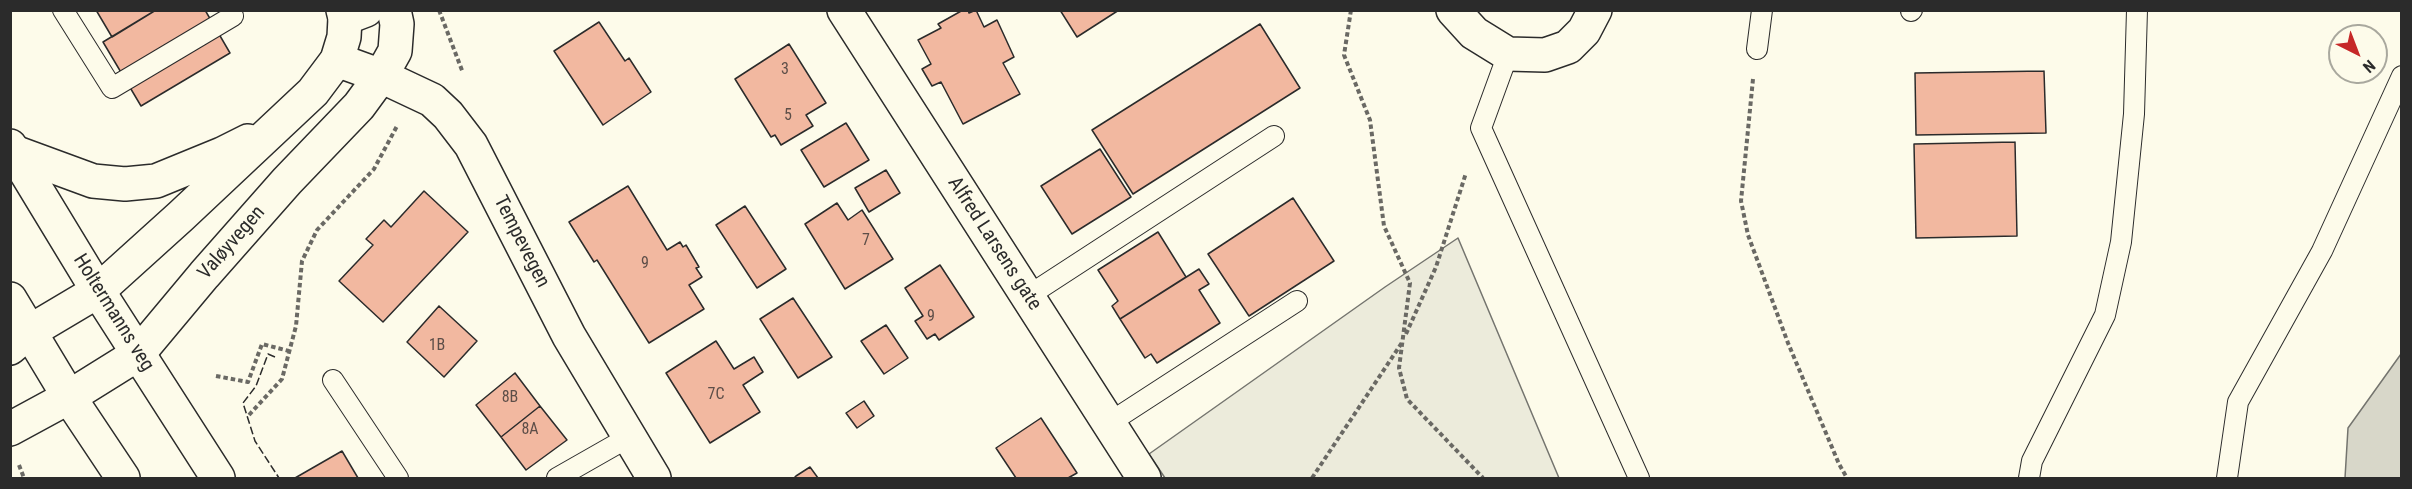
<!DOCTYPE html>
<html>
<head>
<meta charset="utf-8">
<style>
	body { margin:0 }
	#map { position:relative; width:2412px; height:489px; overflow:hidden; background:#fdfbea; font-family:"Roboto Condensed",sans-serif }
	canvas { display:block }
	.frame { position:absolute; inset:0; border:12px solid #2b2b2b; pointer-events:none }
	.north { position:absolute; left:2328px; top:24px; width:60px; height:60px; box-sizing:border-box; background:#fdfbea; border:2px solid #a9a89e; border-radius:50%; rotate:138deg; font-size:16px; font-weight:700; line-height:24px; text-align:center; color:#2b2b2b }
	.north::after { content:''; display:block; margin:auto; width:21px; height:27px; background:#c62828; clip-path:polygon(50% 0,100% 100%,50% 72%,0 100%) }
</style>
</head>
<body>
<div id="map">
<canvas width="2412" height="489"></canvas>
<div class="frame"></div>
<div class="north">N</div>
</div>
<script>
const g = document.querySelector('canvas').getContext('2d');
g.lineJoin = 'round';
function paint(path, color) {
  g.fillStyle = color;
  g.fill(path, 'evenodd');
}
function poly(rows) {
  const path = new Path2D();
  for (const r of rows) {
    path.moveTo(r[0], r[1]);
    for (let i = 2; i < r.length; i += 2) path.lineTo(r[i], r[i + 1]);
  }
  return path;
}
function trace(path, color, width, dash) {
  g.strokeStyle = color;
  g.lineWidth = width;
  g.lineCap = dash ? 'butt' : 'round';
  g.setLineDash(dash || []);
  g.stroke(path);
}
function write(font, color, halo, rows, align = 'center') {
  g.font = font + ' "Roboto Condensed",sans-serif';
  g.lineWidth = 4.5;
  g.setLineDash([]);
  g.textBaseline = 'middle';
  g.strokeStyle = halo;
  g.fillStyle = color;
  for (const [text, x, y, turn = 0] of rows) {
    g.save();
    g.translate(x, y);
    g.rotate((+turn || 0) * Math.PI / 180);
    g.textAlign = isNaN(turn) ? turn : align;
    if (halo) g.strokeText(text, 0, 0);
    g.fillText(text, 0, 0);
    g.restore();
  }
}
const green = poly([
	[1458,238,1559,478,1165,478,1149,454,1385,287,1458,238]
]);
const water = poly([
	[2401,354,2401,478,2345,478,2348,428,2401,354]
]);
const building = poly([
	[96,10,156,10,112,37,96,10],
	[156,10,205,10,230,53,141,106,103,42,156,10],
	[963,10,968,10,969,13,976,10,984,27,997,20,1014,57,1003,63,1020,94,963,124,941,82,932,86,922,69,931,64,918,40,941,28,938,24,963,10],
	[1060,10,1119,10,1077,37,1060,10],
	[599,22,625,61,629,58,651,92,603,125,554,51,599,22],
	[1260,24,1300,88,1133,194,1092,130,1260,24],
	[789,44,826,103,806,115,813,126,781,145,775,135,771,137,735,79,789,44],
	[2044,71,2046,133,1916,135,1915,73,2044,71],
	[846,123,869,160,824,187,801,150,846,123],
	[2015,142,2017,236,1916,238,1914,144,2015,142],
	[1100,149,1131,197,1072,234,1041,186,1100,149],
	[886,170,900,193,869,212,855,188,886,170],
	[628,186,667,250,680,242,683,247,686,245,699,267,696,268,702,277,689,285,704,309,649,343,597,260,594,262,569,222,628,186],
	[424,191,468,232,383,322,339,281,373,245,366,239,384,220,391,227,424,191],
	[1293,198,1334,261,1249,316,1208,254,1293,198],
	[837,203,848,220,862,210,893,259,845,289,805,224,837,203],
	[745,206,786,269,757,288,716,225,745,206],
	[1158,232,1186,277,1120,319,1112,306,1118,301,1098,270,1158,232],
	[940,265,974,317,939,340,935,334,927,339,915,321,923,316,905,288,940,265],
	[1199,269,1209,284,1199,290,1220,323,1157,363,1151,354,1145,358,1120,319,1199,269],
	[793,298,832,357,798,378,760,319,793,298],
	[439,306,477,341,444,377,407,342,439,306],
	[886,325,908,358,884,374,861,341,886,325],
	[716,341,734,369,754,357,763,372,743,385,760,412,710,443,666,373,716,341],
	[515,373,540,406,501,437,476,405,515,373],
	[864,401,874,416,857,428,846,413,864,401],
	[540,406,567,440,526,470,501,437,540,406],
	[1041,418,1077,473,1068,478,1016,478,996,448,1041,418],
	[342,451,358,478,295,478,342,451],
	[810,467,818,478,794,478,796,476,810,467]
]);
const path = poly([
	[439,10,463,73],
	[1351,10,1344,55,1370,120,1384,226,1410,283,1399,368,1407,399,1483,478],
	[1753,79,1741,201,1748,235,1788,343,1839,464,1847,478],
	[1406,334,1436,267,1466,173],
	[216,376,248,382,262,344,289,351],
	[249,415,282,379,296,326,302,261,317,230,374,169,397,126],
	[19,465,24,478],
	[1312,478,1403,341]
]);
const lane = poly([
	[63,10,112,88,233,16,230,10],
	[1911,11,1912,10],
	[1757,49,1762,10],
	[1508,54,1481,128,1639,478],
	[1028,296,1274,136],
	[333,380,398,478],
	[1109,423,1297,301],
	[557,478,629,437],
	[2029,478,2032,461,2105,315,2121,242,2134,114,2137,10],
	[2227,478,2238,402,2322,251,2402,76]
]);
const street = poly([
	[844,10,1144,478],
	[1453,10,1474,33,1508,54,1545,55,1568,47,1584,31,1595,10],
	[345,18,366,10],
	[337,60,381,76,432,100,448,115,471,145,569,336,654,478]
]);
const secondary = poly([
	[14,152,93,181,125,184,156,181,222,154,248,141],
	[10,348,29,332,98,291,181,216,313,92,337,60,344,37,345,18,343,10],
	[10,429,69,397,138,354,204,275,287,181,359,106,381,76,395,51,397,24,394,10]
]);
const primary = poly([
	[10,146,98,291,218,478],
	[10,299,69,397,123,478]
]);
const fence = poly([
	[275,357,268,354,256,386,243,403,255,441,279,478]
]);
const numberNames = [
	["3",785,70],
	["5",788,116],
	["7",866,241],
	["9",645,264],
	["9",931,317],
	["1B",437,346],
	["7C",716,395],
	["8B",510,398],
	["8A",530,430]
];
const streetNames = [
	["Tempevegen",521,242,63],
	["Valøyvegen",232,243,-49],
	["Alfred Larsens gate",994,244,57],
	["Holtermanns veg",113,313,58]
];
paint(green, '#ecebdb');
trace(green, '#74746e', 1.5);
paint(water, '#d8d7c9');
trace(water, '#74746e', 1.5);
paint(building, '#f2b8a0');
trace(building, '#2b2b2b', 1.5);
trace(lane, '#2b2b2b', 22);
trace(street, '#2b2b2b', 36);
trace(secondary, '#2b2b2b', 36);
trace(primary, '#2b2b2b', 36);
trace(path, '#6a6964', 4, [4.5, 3]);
trace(lane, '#fdfbea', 20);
trace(street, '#fdfbea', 33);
trace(secondary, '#fdfbea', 33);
trace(primary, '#fdfbea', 33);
trace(fence, '#2b2b2b', 1.5, [8, 3]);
write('16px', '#5d4e48', null, numberNames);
write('20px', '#2b2b2b', '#fdfbea', streetNames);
</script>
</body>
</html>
